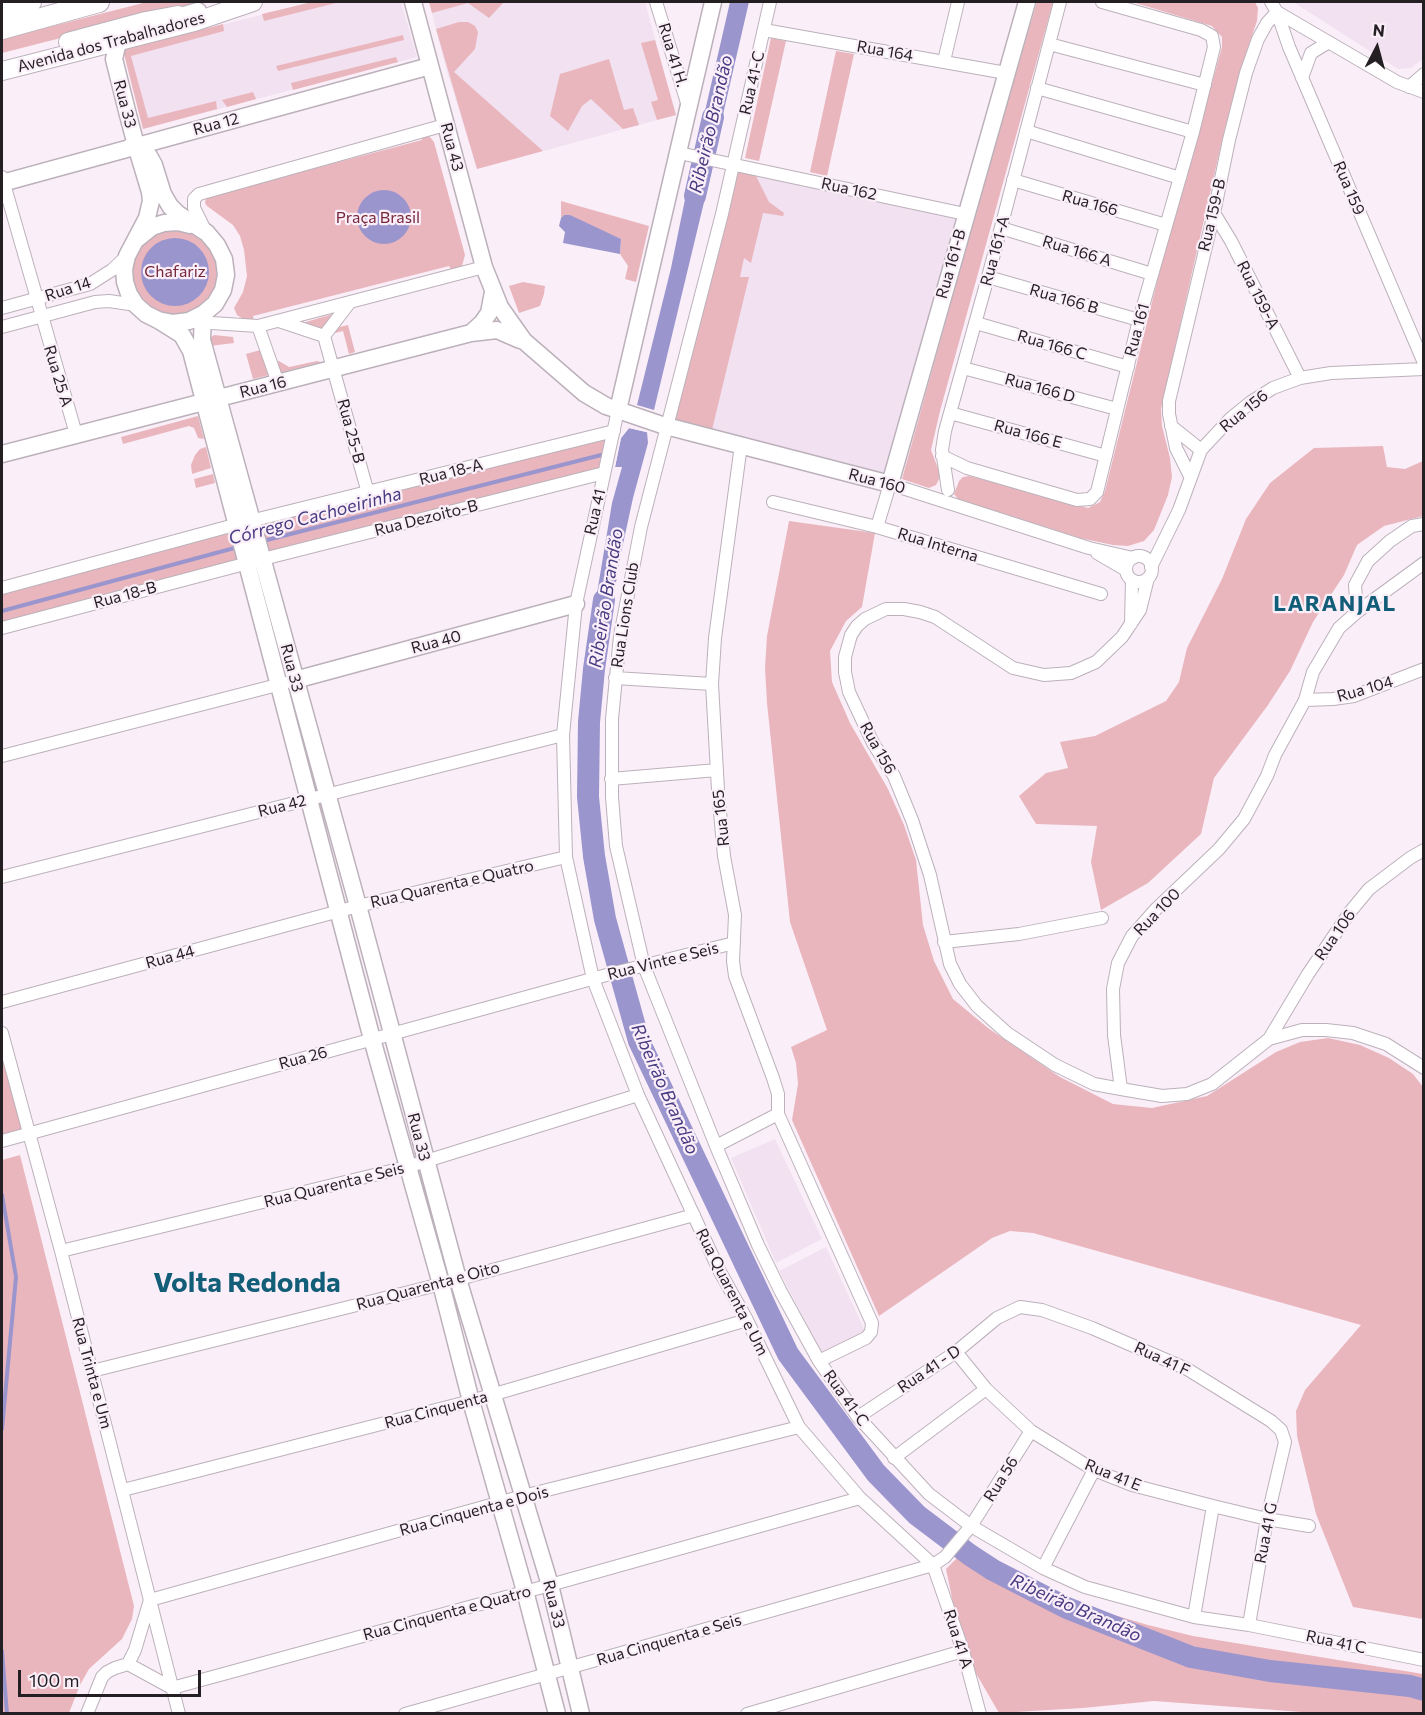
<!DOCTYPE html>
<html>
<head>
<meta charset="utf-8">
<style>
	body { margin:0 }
	#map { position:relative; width:1425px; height:1715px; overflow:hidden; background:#faeff9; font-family:Commissioner,sans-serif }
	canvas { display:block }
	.frame { position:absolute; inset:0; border:3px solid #231f22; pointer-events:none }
	.north { position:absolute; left:1347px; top:18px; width:60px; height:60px; -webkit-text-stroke:4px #faeff9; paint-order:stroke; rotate:6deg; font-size:16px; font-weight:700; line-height:24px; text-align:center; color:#231f22 }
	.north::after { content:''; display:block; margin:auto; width:21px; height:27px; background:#231f22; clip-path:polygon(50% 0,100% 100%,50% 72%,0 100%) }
	.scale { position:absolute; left:18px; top:1670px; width:183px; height:27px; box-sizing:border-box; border:3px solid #231f22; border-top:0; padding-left:8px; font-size:18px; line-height:21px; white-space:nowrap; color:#231f22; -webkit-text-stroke:4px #faeff9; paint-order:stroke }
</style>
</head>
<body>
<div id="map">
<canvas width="1425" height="1715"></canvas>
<div class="frame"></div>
<div class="north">N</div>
<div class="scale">100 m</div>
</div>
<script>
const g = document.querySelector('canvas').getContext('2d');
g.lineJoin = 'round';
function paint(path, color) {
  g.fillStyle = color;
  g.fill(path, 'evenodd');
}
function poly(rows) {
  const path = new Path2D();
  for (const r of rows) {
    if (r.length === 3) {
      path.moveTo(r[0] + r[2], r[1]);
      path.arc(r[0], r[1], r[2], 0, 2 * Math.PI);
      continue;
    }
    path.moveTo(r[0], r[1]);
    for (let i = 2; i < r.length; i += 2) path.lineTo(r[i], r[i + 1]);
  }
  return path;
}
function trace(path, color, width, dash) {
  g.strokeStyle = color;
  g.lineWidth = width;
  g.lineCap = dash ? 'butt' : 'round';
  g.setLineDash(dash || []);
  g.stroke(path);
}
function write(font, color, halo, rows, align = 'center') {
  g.font = font + ' Commissioner,sans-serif';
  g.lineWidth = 4.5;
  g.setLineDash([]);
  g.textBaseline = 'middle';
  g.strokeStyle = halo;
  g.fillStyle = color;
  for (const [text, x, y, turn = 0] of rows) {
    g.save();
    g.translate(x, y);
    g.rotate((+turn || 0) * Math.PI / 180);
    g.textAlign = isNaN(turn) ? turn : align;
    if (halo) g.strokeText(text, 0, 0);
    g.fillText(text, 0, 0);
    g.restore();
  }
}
const built = poly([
	[312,2,401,2,417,57,143,129,123,50],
	[429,2,645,2,676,115,477,169,445,65],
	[1293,2,1423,2,1423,59,1411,68,1398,69],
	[733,164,965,214,890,484,668,426],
	[775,1139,822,1239,776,1263,731,1158],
	[826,1247,865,1331,823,1355,779,1271]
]);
const green = poly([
	[147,2,202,2,2,53,2,39],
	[312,2,340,2,264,21,262,14],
	[429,2,504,2,489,18,468,3,432,13],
	[1037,2,1053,2,940,411,931,450,939,471,939,479,936,485,929,488,902,479,994,147],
	[1132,2,1255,2,1258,8,1257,21,1240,71,1224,132,1161,409,1162,426,1170,458,1172,477,1168,495,1154,530,1144,541,1128,546,1113,545,1080,538,958,499,954,494,959,481,963,477,969,476,1088,508,1100,502,1105,491,1159,274,1222,47,1222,37,1212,26],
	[459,22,468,22,475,26,478,32,475,49,454,72,543,151,477,169,436,29],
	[223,24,224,31,131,56,148,118,216,101,217,109,143,129,123,50],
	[403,35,404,40,278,71,276,66],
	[771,38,786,41,759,161,745,158],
	[655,40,676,115,657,120,651,102,658,100,641,43],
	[836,51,854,54,827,176,810,172],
	[396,57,398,62,293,90,291,83],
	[609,59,624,110,633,108,639,125,623,129,591,99,582,106,568,131,550,116,560,74],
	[253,92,256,99,227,107,222,100],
	[422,137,430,137,434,142,465,255,462,266,452,271,449,266,253,316,254,322,246,321,237,315,234,308,243,292,247,276,244,250,240,236,233,225,207,206,205,203,206,197,422,140],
	[733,164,752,168,769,202,784,213,783,216,763,213,751,263,744,258,740,277,749,277,710,438,668,426],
	[561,201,649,226,636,282,625,279,628,266,620,254,621,239,564,215,561,218],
	[175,272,42],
	[523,282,545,286,544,294,540,306,519,313,509,286],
	[333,314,335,314,323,328,318,329,299,324],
	[348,325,355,352,349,354,343,331,331,334,335,328],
	[214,335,233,337,234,343,210,346,210,338],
	[260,350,269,375,253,379,246,354],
	[279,361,289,367,317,361,321,362,279,373,276,362],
	[198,416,204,439,198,438,194,428,189,426,123,444,121,437],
	[614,431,604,473,263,559,252,521],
	[1383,446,1387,467,1405,469,1423,461,1423,516,1384,526,1357,545,1344,575,1313,622,1290,671,1268,705,1214,778,1201,834,1148,883,1101,910,1091,862,1097,826,1036,824,1019,796,1046,773,1068,768,1060,742,1095,736,1166,701,1179,682,1187,648,1222,579,1246,519,1270,483,1314,448],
	[206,447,211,468,192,474,191,465,195,455,200,449],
	[213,474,215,483,196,488,194,479],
	[789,521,875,533,862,607,846,621,830,651,832,682,850,723,888,789,904,825,916,860,923,925,934,961,953,999,988,1028,1060,1077,1113,1104,1152,1108,1207,1096,1276,1052,1300,1042,1328,1038,1360,1045,1389,1058,1413,1074,1423,1087,1423,1619,1353,1607,1316,1514,1297,1436,1296,1411,1305,1390,1361,1325,1033,1233,1010,1231,992,1238,879,1316,792,1120,798,1084,796,1063,791,1047,827,1030,790,922,767,703,765,668,767,636],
	[238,524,248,563,2,628,2,588],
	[2,1033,30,1132,2,1141],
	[20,1155,134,1606,132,1619,122,1639,89,1669,80,1685,69,1713,2,1713,2,1160],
	[970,1545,1042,1587,1084,1606,1148,1625,1193,1636,1423,1674,1423,1713,1315,1713,1154,1701,1083,1708,999,1713,963,1651,946,1569]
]);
const water = poly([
	[730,2,749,2,715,149,697,146],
	[692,165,712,169,654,410,637,405,671,268],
	[384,217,27],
	[564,215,570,215,621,239,620,254,563,243,565,232,559,226,561,218],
	[175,272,34],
	[629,428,647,432,648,443,633,498,620,558,608,631,591,629,612,503,622,467,615,467,621,438]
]);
const pier = poly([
	[629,425,647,429,650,433,629,428,621,438,615,467,612,468,618,437]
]);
const stream = poly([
	[263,541,605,454],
	[2,611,238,547],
	[2,1195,16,1277,2,1429],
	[2,1651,7,1714]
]);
const river = poly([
	[695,196,713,117],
	[604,600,594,669,589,722,588,797,594,856,605,919,639,1041,788,1354,876,1473,917,1515,970,1555,993,1570,1067,1608,1191,1657,1270,1671,1410,1686,1424,1690]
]);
const minor = poly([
	[656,2,688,106],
	[770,2,722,214,641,527,620,636,612,719,612,797,616,846,644,966,716,1146,758,1245,781,1292,819,1361,858,1417,929,1494,971,1526,1043,1568,1085,1587,1194,1617,1249,1625,1424,1660],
	[1271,2,1277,12,1397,82,1424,92],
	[764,30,1006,73],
	[1049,44,1205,85],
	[944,61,958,2],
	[1302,78,1311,53,1329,42],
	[1409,87,1424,74],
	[1037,88,1193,132],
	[1026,131,1180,178],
	[679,153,965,214],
	[2,177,76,434],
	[1013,180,1166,225],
	[1214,213,1231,241,1300,378],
	[1001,228,1152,274],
	[206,232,194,208,194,199,199,194,445,125],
	[988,277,1139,320],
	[2,308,90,284,112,270,127,256],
	[279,321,324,336],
	[196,322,258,326,484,267],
	[976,323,1128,367],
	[258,326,278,383],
	[2,327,95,302,109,301,136,305],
	[324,336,368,493],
	[324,336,350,302],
	[963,368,1117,409],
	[618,410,576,604,563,735,566,857,593,979,638,1095,719,1270,747,1320,799,1427,860,1498,933,1565,963,1651,980,1714],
	[950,413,1106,456],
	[1171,426,1201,450],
	[741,445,715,638,712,684,718,790,724,856,735,915,733,961,735,976,773,1078,778,1094,778,1114,872,1323,871,1332,866,1338,819,1361],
	[942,456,967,468,1077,500,1090,499,1097,492,1139,320,1193,132,1214,47,1212,36,1201,30,1102,2],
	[1190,476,1176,448,1169,414,1169,401,1214,213,1229,140,1246,73,1258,39,1267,23,1277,12,1289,47,1424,363],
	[948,490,942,450,945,431,988,277,1060,2],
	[773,502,877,527,1101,594],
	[877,527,890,484,1089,548,1133,558],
	[1097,553,1126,570],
	[1139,569,13],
	[1151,567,1179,510,1201,450,1230,419,1251,402,1273,388,1300,378,1331,373,1424,369],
	[1148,578,1140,610,1122,637,1096,662,1071,673,1044,675,1013,668,935,617,920,612,904,609,886,609,865,619,857,626,851,635,845,657,845,672,849,692,873,743,894,776,912,820,930,875,950,964,960,984,977,1006,1007,1033,1055,1065,1094,1084,1121,1089,1162,1096,1187,1094,1212,1084,1269,1039,1302,1030,1326,1030,1353,1033,1386,1044,1424,1068],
	[2,588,238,524,614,431],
	[1357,612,1424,563],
	[1131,624,1132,580],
	[2,628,267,558,604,473],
	[615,678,712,684],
	[1305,700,1333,699,1354,696,1424,669],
	[2,756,285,683],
	[611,779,717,770],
	[2,877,563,735],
	[944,942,1019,934,1102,918],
	[2,1002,358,906,566,857],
	[2,1033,61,1251,179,1714],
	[1269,1039,1308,974,1350,912,1369,889,1410,858,1424,850],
	[1121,1089,1114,1035,1113,989,1118,963,1132,936,1157,908,1219,849,1244,819,1267,776,1275,755,1305,700,1313,672,1339,628,1357,612,1355,585,1368,561,1390,541,1412,526,1424,524],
	[2,1141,610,974,734,943],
	[716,1146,778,1114],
	[61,1251,407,1167,638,1095],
	[956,1352,986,1389,1031,1431,1094,1470,1132,1485,1213,1506,1267,1519,1309,1526],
	[92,1371,441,1284,694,1215],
	[858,1417,956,1352,997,1318,1020,1307,1042,1310,1092,1328,1187,1369,1271,1421,1281,1430,1285,1442,1267,1519,1249,1625],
	[894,1458,986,1389],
	[123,1490,471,1401,747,1320],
	[1043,1568,1094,1470],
	[1194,1617,1213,1506],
	[128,1664,135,1650,150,1600,523,1496,799,1427],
	[87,1714,102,1677,107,1672,115,1668,128,1664,172,1688,550,1585,860,1498],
	[405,1714,933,1565,945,1557,971,1526,1031,1431],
	[747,1714,963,1651]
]);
const tertiary = poly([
	[413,2,484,267,500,307,524,341,584,393,606,406,662,425,890,484,1027,2],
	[167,20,198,11],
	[126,33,118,42,114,59,128,115,137,149,150,192,151,201,147,218,127,256,124,269,125,282,129,294,136,305,146,314,158,320,173,323,189,321,203,314,215,304,223,290,226,275,224,259,217,245,207,233,178,214,170,206,163,194,154,165,149,156,146,152,141,150,137,149,130,147],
	[2,183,430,66],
	[137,239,152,227,164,223,178,222,190,225],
	[203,314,202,340,358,906,458,1279,550,1585,581,1714],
	[158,320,182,335,191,351,372,1039,441,1284,471,1401,525,1591,557,1714],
	[471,333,482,323,489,313,493,292],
	[618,410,713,2],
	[2,454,471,333,497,330,520,340],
	[295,680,576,604]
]);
const secondary = poly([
	[68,42,146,21,178,15],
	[2,71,194,22,253,2]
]);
const primary = poly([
	[2,9,31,2],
	[2,29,99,2]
]);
const streetNames = [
	["Avenida dos Trabalhadores",111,42,-15],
	["Rua 164",885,51,10],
	["Rua 41 H.",673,55,73],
	["Rua 41-C",752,83,-77],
	["Rua 33",125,104,75],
	["Rua 12",216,124,-15],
	["Rua 43",452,147,75],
	["Rua 159",1349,188,67],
	["Rua 162",849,189,12],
	["Rua 166",1090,203,16],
	["Rua 159-B",1212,215,-77],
	["Rua 161-A",995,251,-75],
	["Rua 166 A",1077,251,17],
	["Rua 161-B",951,264,-74],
	["Rua 14",68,289,-18],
	["Rua 159-A",1258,295,63],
	["Rua 166 B",1064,299,16],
	["Rua 161",1137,330,-75],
	["Rua 166 C",1052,345,16],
	["Rua 25 A",58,376,73],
	["Rua 16",263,387,-14],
	["Rua 166 D",1040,388,15],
	["Rua 156",1244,411,-39],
	["Rua 25-B",351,431,75],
	["Rua 166 E",1028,434,15],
	["Rua 18-A",451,472,-14],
	["Rua 160",877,481,15],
	["Rua 41",595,512,-77],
	["Rua Dezoito-B",426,518,-14],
	["Rua Interna",938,545,17],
	["Rua 18-B",125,595,-15],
	["Rua Lions Club",625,615,-81],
	["Rua 40",436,642,-15],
	["Rua 33",292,668,75],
	["Rua 104",1365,689,-16],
	["Rua 156",878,748,61],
	["Rua 42",282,806,-14],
	["Rua 165",721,818,-96],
	["Rua Quarenta e Quatro",452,884,-13],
	["Rua 100",1157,912,-46],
	["Rua 106",1335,935,-55],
	["Rua 44",170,957,-15],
	["Rua Vinte e Seis",663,961,-14],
	["Rua 26",303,1058,-15],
	["Rua 33",419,1137,75],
	["Rua Quarenta e Seis",334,1185,-14],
	["Rua Quarenta e Oito",428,1286,-15],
	["Rua Quarenta e Um",732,1292,63],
	["Rua 41 F",1162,1359,25],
	["Rua 41 - D",929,1369,-34],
	["Rua Trinta e Um",92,1373,75],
	["Rua 41-C",846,1398,54],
	["Rua Cinquenta",436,1410,-15],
	["Rua 41 E",1113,1475,22],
	["Rua 56",1001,1479,-58],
	["Rua Cinquenta e Dois",474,1511,-15],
	["Rua 41 G",1266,1533,-79],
	["Rua 33",554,1604,76],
	["Rua Cinquenta e Quatro",447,1613,-15],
	["Rua 41 A",958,1639,72],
	["Rua Cinquenta e Seis",669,1640,-16],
	["Rua 41 C",1336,1642,12]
];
const parkNames = [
	["Praça Brasil",378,218],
	["Chafariz",175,272]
];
const waterNames = [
	["Ribeirão Brandão",711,124,-77],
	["Córrego Cachoeirinha",315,516,-15],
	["Ribeirão Brandão",606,598,-81],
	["Ribeirão Brandão",665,1089,66],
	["Ribeirão Brandão",1076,1608,24]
];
const districtNames = [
	["LARANJAL",1335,604]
];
const townNames = [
	["Volta Redonda",247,1283]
];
paint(built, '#f2e1f0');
paint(green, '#eab6bd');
paint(water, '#9b95ce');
paint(pier, '#faeff9');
trace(stream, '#9b95ce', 4);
trace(river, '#9b95ce', 22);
trace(minor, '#bcb1bb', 14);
trace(tertiary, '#bcb1bb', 19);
trace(secondary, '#bcb1bb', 20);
trace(primary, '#bcb1bb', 22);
trace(minor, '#fff', 12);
trace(tertiary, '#fff', 16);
trace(secondary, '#fff', 18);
trace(primary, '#fff', 20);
write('16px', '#231f22', '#faeff9', streetNames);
write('16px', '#762639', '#faeff9', parkNames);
write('italic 18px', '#473b81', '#faeff9', waterNames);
g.letterSpacing = '1.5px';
write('bold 22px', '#125d77', '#faeff9', districtNames);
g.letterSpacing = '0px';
write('bold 28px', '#125d77', '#faeff9', townNames);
</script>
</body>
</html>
